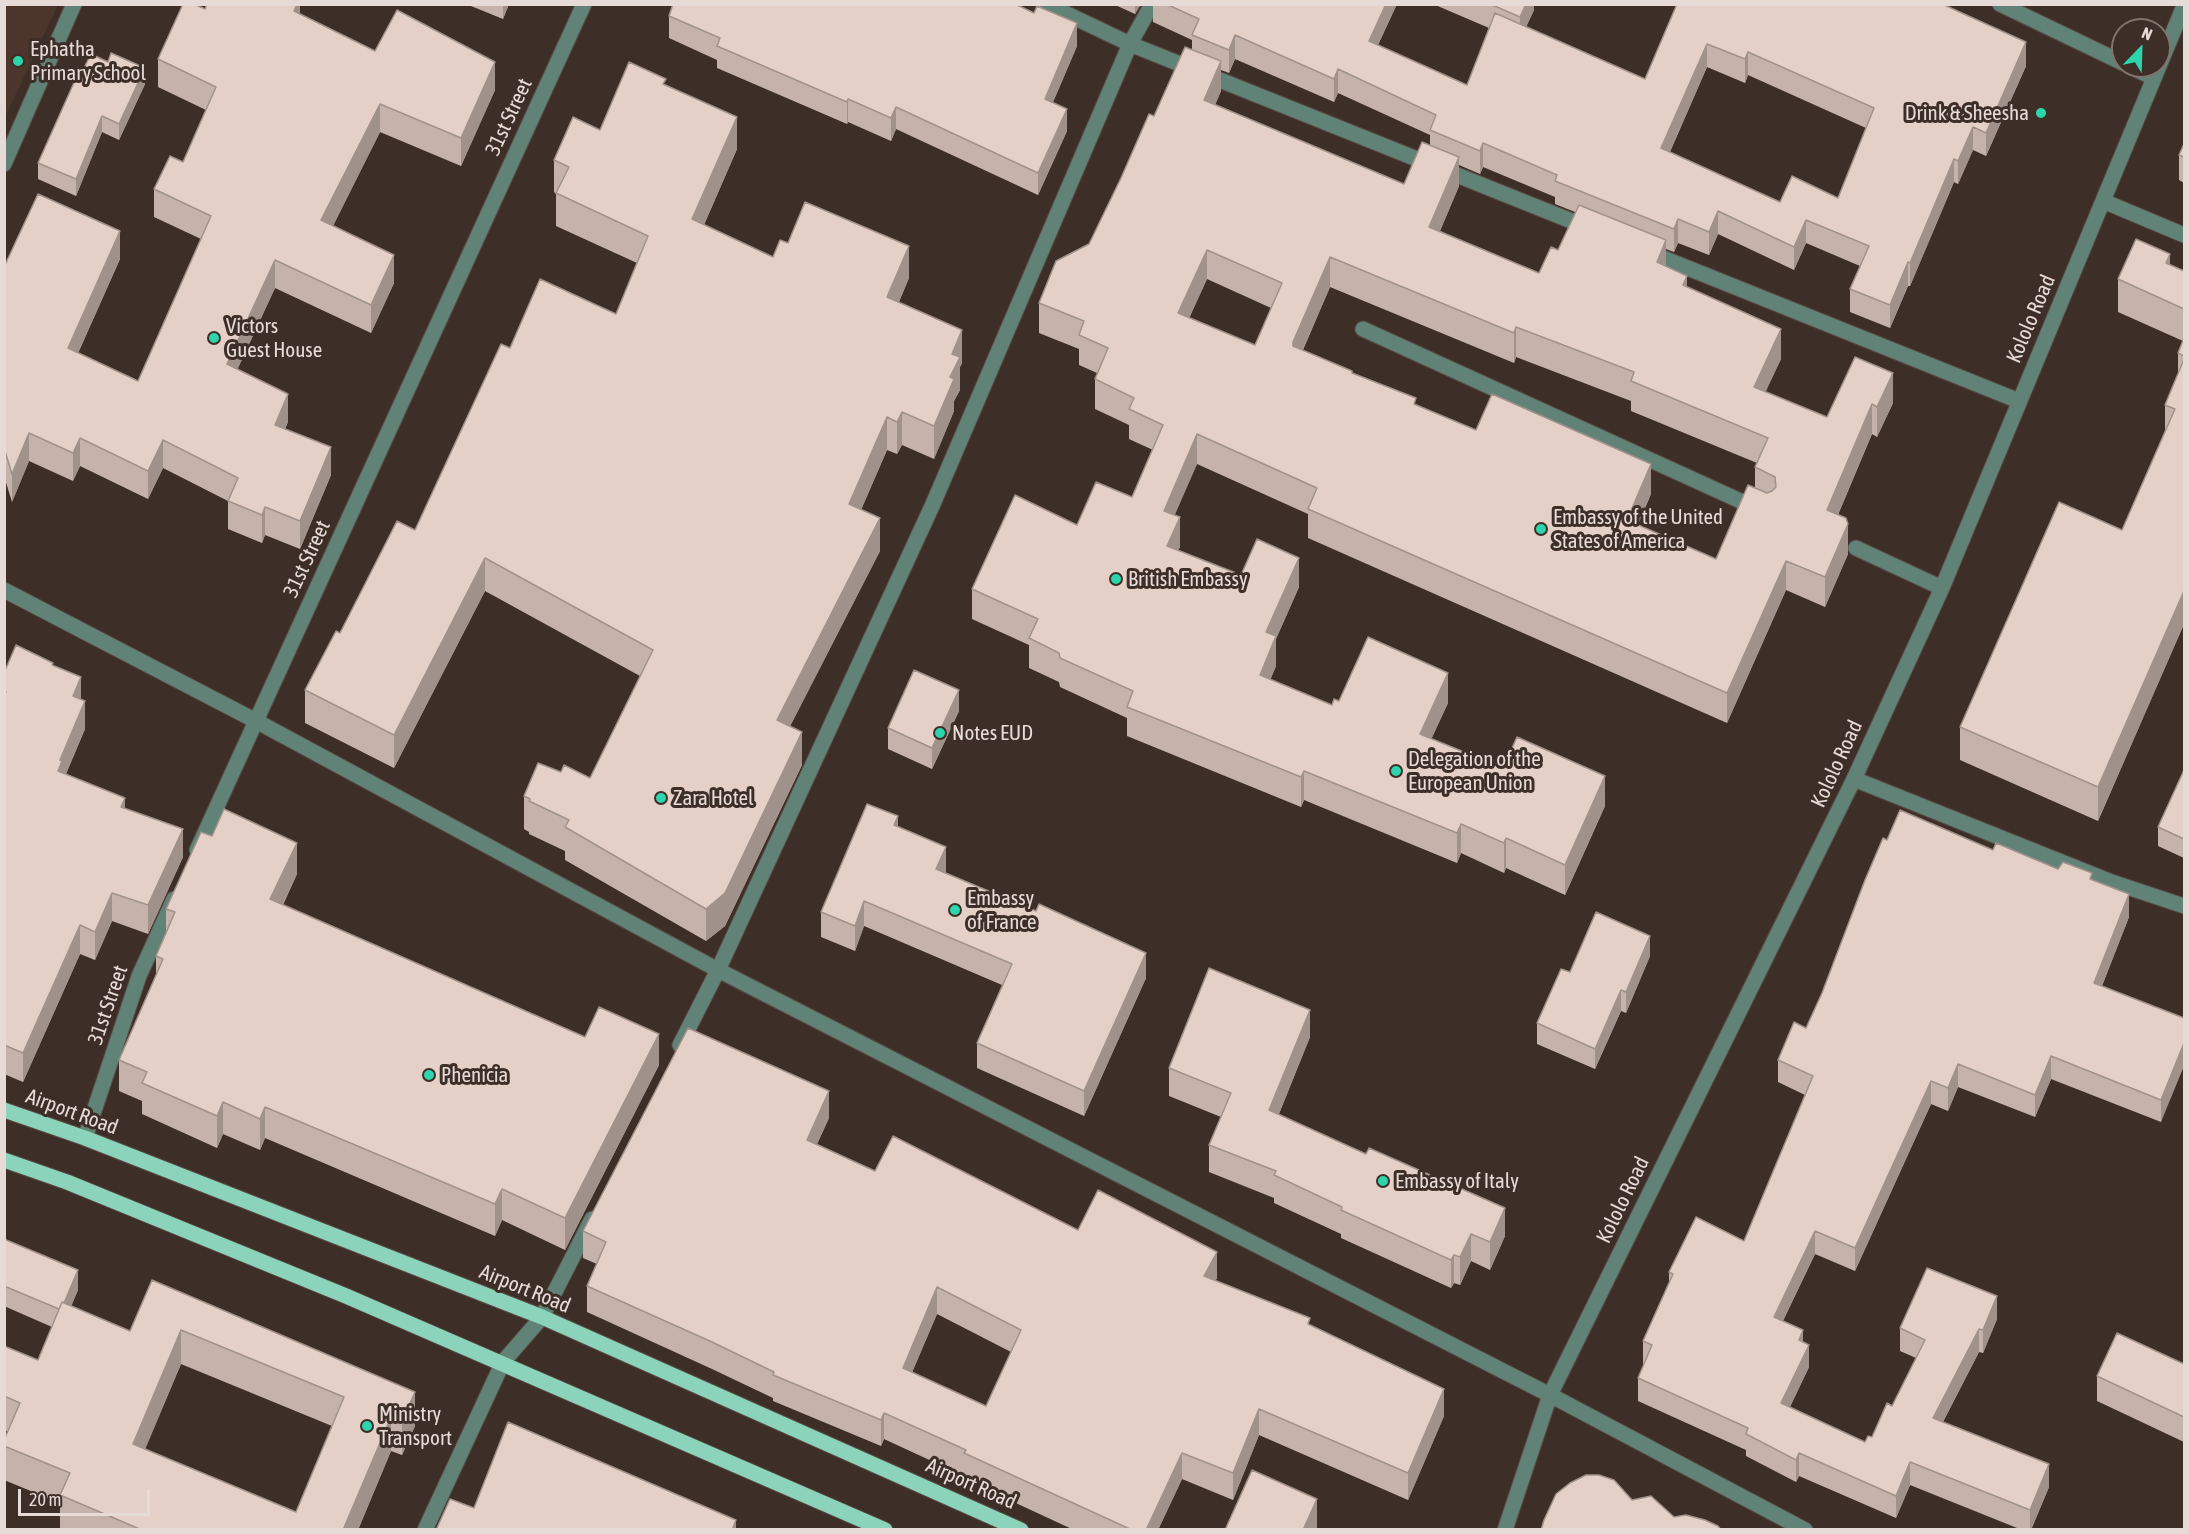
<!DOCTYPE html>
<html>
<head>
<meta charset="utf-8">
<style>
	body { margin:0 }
	#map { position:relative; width:2189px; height:1534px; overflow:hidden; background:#3d2e27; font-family:"Asap Condensed",sans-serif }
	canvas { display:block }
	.frame { position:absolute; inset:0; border:6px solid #e6dbd7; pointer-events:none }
	.north { position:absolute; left:2111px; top:18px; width:60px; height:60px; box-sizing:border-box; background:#3d2e27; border:2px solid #81736d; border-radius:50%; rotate:23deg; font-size:16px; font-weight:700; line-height:24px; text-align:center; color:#e6dbd7 }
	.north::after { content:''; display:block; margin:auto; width:21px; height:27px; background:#2cd5ab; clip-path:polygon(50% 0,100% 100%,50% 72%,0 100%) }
	.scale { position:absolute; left:18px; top:1489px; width:132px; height:27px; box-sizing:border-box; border:3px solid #e6dbd7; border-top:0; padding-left:8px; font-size:18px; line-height:21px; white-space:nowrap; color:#e6dbd7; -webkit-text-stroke:4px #3d2e27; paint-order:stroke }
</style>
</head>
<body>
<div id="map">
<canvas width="2189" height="1534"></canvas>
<div class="frame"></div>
<div class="north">N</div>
<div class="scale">20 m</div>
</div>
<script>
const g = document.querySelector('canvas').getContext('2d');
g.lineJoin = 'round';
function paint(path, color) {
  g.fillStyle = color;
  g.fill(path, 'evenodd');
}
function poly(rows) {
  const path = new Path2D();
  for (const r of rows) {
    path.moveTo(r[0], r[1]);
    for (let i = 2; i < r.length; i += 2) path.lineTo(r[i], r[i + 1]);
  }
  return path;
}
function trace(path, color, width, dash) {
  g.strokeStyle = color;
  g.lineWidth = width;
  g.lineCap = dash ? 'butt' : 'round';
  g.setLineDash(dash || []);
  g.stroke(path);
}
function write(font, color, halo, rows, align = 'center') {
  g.font = font + ' "Asap Condensed",sans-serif';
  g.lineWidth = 6;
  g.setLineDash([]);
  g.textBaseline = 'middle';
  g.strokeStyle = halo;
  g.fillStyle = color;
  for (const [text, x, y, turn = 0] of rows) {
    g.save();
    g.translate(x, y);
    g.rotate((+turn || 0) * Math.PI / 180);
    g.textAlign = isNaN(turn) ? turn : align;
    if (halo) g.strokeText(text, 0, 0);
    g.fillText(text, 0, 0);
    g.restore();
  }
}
const built = poly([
	[5,4,58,5,5,117,4,5]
]);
const minor = poly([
	[1046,4,1130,44,1589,228],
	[2000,4,2123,63],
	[2129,66,2154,78],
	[4,164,74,4],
	[2103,201,2184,235],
	[1648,252,2019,401],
	[1363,329,1758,509],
	[1856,548,1942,588],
	[4,590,256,721,718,970,1550,1395,1805,1530],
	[1854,779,2109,881,2184,906],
	[197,850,584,4],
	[680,1045,718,970,933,504,1130,44,1152,4],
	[85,1138,139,976,174,899],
	[425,1530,503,1362,542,1317,592,1219],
	[1505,1530,1550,1395,1854,779,1942,588,2184,6]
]);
const major = poly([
	[4,1110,85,1138,542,1317,1021,1530],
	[4,1160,67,1182,346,1296,885,1530]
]);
const wall = poly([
	[300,4,300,14,375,51,495,90,461,166,380,132,333,226,394,283,371,333,275,288,237,370,288,422,285,429,331,475,300,549,265,535,262,543,228,529,228,501,163,468,148,499,80,466,73,481,29,461,12,502,4,476,4,267,120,259,78,353,138,381,201,239,154,217,154,189,183,162,206,110,158,87,158,59,205,9],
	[466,4,509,4,503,19],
	[1113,4,1141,4,1135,14],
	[1153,4,1397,4,1378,45,1467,85,1489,28,1433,4,1534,4,1534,10,1526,27,1645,79,1677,4,2026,66,1986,156,1973,150,1958,184,1954,182,1910,286,1908,286,1890,328,1850,312,1850,289,1860,266,1806,243,1794,270,1718,234,1709,255,1678,243,1674,252,1666,249,1666,266,1687,287,1781,359,1765,392,1827,417,1855,357,1893,403,1877,437,1872,434,1838,515,1848,554,1825,607,1786,590,1727,723,1308,538,1308,514,1197,464,1174,515,1180,547,1178,550,1241,575,1299,587,1276,639,1276,666,1270,680,1332,705,1339,701,1448,703,1431,739,1503,768,1605,806,1565,895,1506,868,1504,873,1461,853,1457,863,1304,800,1301,807,1127,736,1127,718,1060,687,1059,682,1029,668,1029,645,972,619,972,589,1077,525,1132,497,1153,450,1129,439,1129,425,1095,409,1095,379,1097,373,1079,365,1079,349,1039,333,1039,303,1089,244,1154,116,1192,50,1192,40,1153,22],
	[1235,59,1334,102,1338,93,1430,135,1430,145,1404,184,1215,105,1221,91,1221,70,1229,73],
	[1707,67,1745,83,1748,75,1866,128,1838,198,1780,202,1670,152],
	[1459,165,1480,174,1483,167,1555,197,1555,204,1575,212,1558,250,1539,273,1440,231,1459,186],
	[1207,279,1271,308,1255,345,1189,318],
	[1330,287,1514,363,1516,357,1631,401,1631,411,1757,463,1755,467,1755,488,1716,559,1638,525,1651,494,1476,430,1416,405,1303,350],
	[669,16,1077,46,1053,102,1067,131,1038,195,896,129,891,141,848,122,847,124,717,68,717,60,669,38],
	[108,62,145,84,119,140,102,132,76,196,38,179,38,163,84,68],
	[666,86,737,149,704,225,773,257,788,243,909,278,899,302,962,363,960,367,960,390,954,401,954,411,934,459,902,445,897,454,887,450,861,510,880,551,790,726,802,765,725,926,706,941,565,860,565,851,529,834,529,832,524,829,524,796,561,772,590,778,640,676,485,591,394,768,305,723,305,690,340,633,415,530,510,348,616,314,637,263,556,226,556,194,554,192,554,160],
	[2184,144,2184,183,2179,180,2179,155],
	[2170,265,2184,271,2184,624,2098,821,1960,760,1960,727,2122,530,2165,431,2165,405,2178,374,2178,353,2183,341,2118,312,2118,279],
	[53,666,81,699,85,729,66,774,125,808,183,857,148,934,112,921,95,960,80,954,23,1082,4,1074,4,673],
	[959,711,932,769,888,749,888,728],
	[2184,770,2184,858,2158,846,2158,827],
	[898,826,946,872,946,873,1146,978,1084,1116,977,1068,977,1043,1002,985,864,926,855,951,821,937,821,912],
	[1887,840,1993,850,2092,879,2129,917,2102,986,2184,1018,2161,1122,2051,1079,2035,1117,1958,1087,1948,1111,1931,1104,1855,1271,1815,1254,1783,1321,1803,1342,1809,1367,1790,1407,1865,1442,1872,1437,1892,1406,1916,1358,1900,1351,1900,1328,1997,1319,1983,1353,1979,1352,1943,1422,2049,1487,2031,1530,2022,1530,1910,1485,1896,1518,1799,1476,1796,1482,1746,1456,1746,1450,1638,1401,1638,1378,1644,1364,1643,1364,1643,1341,1669,1282,1669,1272,1744,1241,1805,1095,1778,1082,1778,1060,1806,1028,1822,993],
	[297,874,283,905,585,1037,659,1065,565,1250,502,1220,495,1236,265,1138,260,1150,223,1134,217,1148,142,1114,142,1101,119,1091,119,1060,156,975,156,956,166,932,166,909],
	[1650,956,1626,1013,1621,1011,1595,1069,1537,1044,1537,1023,1570,972],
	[1310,1037,1279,1114,1505,1236,1490,1270,1471,1261,1460,1285,1454,1283,1451,1288,1341,1238,1341,1234,1274,1203,1274,1198,1209,1172,1209,1145,1221,1117,1169,1096,1169,1068],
	[829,1118,817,1144,875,1171,1078,1230,1217,1278,1215,1281,1310,1325,1444,1416,1408,1500,1259,1435,1233,1500,1182,1479,1158,1530,1074,1530,964,1479,964,1476,884,1439,881,1446,773,1401,773,1398,712,1369,587,1312,587,1286,597,1264,583,1258,583,1231],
	[937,1314,1011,1352,986,1406,912,1372],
	[4,1239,78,1290,71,1306,130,1331,152,1280,415,1426,402,1455,391,1451,358,1530,62,1530,60,1529,60,1503,4,1480,4,1440,8,1432,4,1430,4,1346,38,1360,52,1327,4,1306],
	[181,1364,332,1426,296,1512,145,1449],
	[2184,1364,2184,1442,2097,1401,2097,1376]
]);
const shadedWall = poly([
	[297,4,300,4,300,25,294,11],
	[503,4,509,4,503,19],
	[1135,4,1141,4,1135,14],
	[1386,4,1397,4,1369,64,1369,41],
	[1526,4,1534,4,1534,10,1520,40,1520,17],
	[1077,23,1077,46,1045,121,1045,99],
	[1235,35,1235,59,1229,73,1229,50],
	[2026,42,2026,66,1986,156,1986,133],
	[1707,44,1707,67,1661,172,1661,148],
	[1748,52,1748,75,1745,83,1745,59],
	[1221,61,1221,91,1204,130,1204,100],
	[495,62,495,90,461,166,461,138],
	[145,68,145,84,119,140,119,124],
	[1338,69,1338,93,1334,102,1334,79],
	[848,99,848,122,847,124,847,102],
	[380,104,380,132,321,249,321,220],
	[896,107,896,129,891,141,891,118],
	[1067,109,1067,131,1038,195,1038,173],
	[102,116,102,132,76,196,76,179],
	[737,117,737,149,692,252,692,219],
	[1973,127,1973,150,1958,184,1958,161],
	[1483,143,1483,167,1480,174,1480,151],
	[1459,157,1459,186,1429,257,1429,227],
	[1954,159,1954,182,1910,286,1910,263],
	[1718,211,1718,234,1709,255,1709,232],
	[1678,219,1678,243,1674,252,1674,229],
	[1806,220,1806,243,1794,270,1794,247],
	[120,231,120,259,68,376,68,348],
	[1666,240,1666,270,1657,262],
	[909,246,909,278,887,329,887,297],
	[1207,250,1207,279,1178,343,1178,313],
	[2170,254,2170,287,2166,263],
	[394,255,394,283,371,333,371,305],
	[1330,257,1330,287,1293,372,1293,342],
	[275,260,275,288,227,392,227,364],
	[1908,262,1908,286,1890,328,1890,305],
	[1687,276,1687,306,1683,285],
	[1516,327,1516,357,1514,363,1514,333],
	[1781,329,1781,359,1754,417,1754,387],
	[962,330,962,363,960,367,960,390,954,401,954,411,934,459,934,426,952,354],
	[1893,373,1893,403,1877,437,1877,407],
	[288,394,288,422,275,453,275,425],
	[1872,404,1872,434,1827,540,1827,510],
	[902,412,902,445,897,454,897,422],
	[887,417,887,450,849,537,849,504],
	[29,433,29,461,12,502,12,474],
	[1197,434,1197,464,1164,540,1164,511],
	[80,438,80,466,73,481,73,453],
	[163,440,163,468,148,499,148,471],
	[331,447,331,475,300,549,300,521],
	[1651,464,1651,494,1627,550,1627,520],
	[265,507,265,535,262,543,262,515],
	[1180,517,1180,547,1167,576,1167,546],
	[880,518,880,551,777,752,777,720],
	[1848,524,1848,554,1825,607,1825,577],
	[485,558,485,591,394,768,394,735],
	[1299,558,1299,587,1276,639,1276,666,1260,705,1260,675,1266,632],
	[1786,561,1786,590,1727,723,1727,693],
	[2184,591,2184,624,2098,821,2098,787],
	[1448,673,1448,703,1420,764,1420,734],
	[81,677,81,705,73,696],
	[959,690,959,711,932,769,932,748],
	[85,701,85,729,62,783,58,771,60,760],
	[802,732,802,765,725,926,706,941,706,909],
	[1304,771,1304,800,1301,807,1301,777],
	[1605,776,1605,806,1565,895,1565,865],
	[125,798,125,827,121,807],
	[898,816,898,841,894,825],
	[1461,824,1461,853,1457,863,1457,833],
	[183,829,183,857,148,934,148,905],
	[1506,838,1506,868,1504,873,1504,843],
	[297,843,297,874,270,931,270,899],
	[946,847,946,872,936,894,936,869],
	[112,893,112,921,95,960,95,932],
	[2129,894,2129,917,2094,1006,2094,983],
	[864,901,864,926,855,951,855,926],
	[80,925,80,954,23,1082,23,1053],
	[1650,936,1650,956,1626,1013,1626,992],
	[1146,953,1146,978,1084,1116,1084,1091],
	[1621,990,1621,1011,1595,1069,1595,1049],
	[1310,1010,1310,1037,1269,1138,1269,1110],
	[659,1034,659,1065,565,1250,565,1218],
	[2184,1043,2184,1066,2161,1122,2161,1100],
	[2051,1056,2051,1079,2035,1117,2035,1095],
	[1958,1064,1958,1087,1948,1111,1948,1088],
	[1931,1081,1931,1104,1855,1271,1855,1248],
	[829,1091,829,1118,807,1166,807,1140],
	[223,1102,223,1134,217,1148,217,1116],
	[265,1107,265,1138,260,1150,260,1119],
	[502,1189,502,1220,495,1236,495,1204],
	[1505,1208,1505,1236,1490,1270,1490,1242],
	[1815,1231,1815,1254,1774,1339,1774,1317],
	[1471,1234,1471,1261,1460,1285,1460,1257],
	[1217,1252,1217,1278,1204,1303,1204,1276],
	[1454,1255,1454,1283,1451,1288,1451,1260],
	[78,1270,78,1290,61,1331,61,1310],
	[937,1287,937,1314,903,1394,903,1368],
	[1997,1296,1997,1319,1983,1353,1983,1330],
	[1979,1329,1979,1352,1933,1441,1933,1418],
	[181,1330,181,1364,133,1478,133,1444],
	[1803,1330,1803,1353,1799,1340],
	[1809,1345,1809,1367,1781,1425,1781,1403],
	[1444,1389,1444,1416,1408,1500,1408,1473],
	[415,1392,415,1426,402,1455,402,1421],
	[1259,1409,1259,1435,1233,1500,1233,1473],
	[884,1413,884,1439,881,1446,881,1420],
	[391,1417,391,1451,358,1530,343,1530],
	[1182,1453,1182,1479,1158,1530,1146,1530],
	[1799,1453,1799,1476,1796,1482,1796,1460],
	[1910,1462,1910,1485,1896,1518,1896,1496],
	[2049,1464,2049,1487,2031,1530,2030,1530,2030,1510],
	[1317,1499,1317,1530,1303,1530],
	[736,1520,736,1530,732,1530]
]);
const building = poly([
	[183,4,194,4,205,9,207,4,297,4,294,11,375,51,397,10,495,62,461,138,380,104,321,220,394,255,371,305,275,260,227,364,288,394,275,425,331,447,300,521,265,507,262,515,228,501,238,478,163,440,148,471,80,438,73,453,29,433,12,474,4,448,4,267,38,194,120,231,68,348,138,381,211,216,154,189,170,156,183,162,216,87,158,59,183,4],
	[673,4,1015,4,1034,13,1037,6,1077,23,1045,99,1067,109,1038,173,896,107,891,118,848,99,847,102,717,46,720,38,669,16,673,4],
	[1166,4,1386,4,1369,41,1467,85,1495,13,1645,79,1677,4,1942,4,2026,42,1986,133,1973,127,1958,161,1954,159,1910,263,1908,262,1890,305,1850,289,1869,246,1806,220,1794,247,1718,211,1709,232,1678,219,1674,229,1555,181,1557,175,1483,143,1480,151,1430,130,1436,115,1338,69,1334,79,1235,35,1229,50,1192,35,1199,19,1166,4],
	[1707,44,1745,59,1748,52,1874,108,1838,198,1792,176,1780,202,1661,148,1707,44],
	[1490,4,1526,4,1520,17,1490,4],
	[1185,47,1221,61,1204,100,1404,184,1422,142,1459,157,1429,227,1539,273,1551,247,1558,250,1579,205,1666,240,1657,262,1687,276,1683,285,1781,329,1754,387,1827,417,1855,357,1893,373,1877,407,1872,404,1827,510,1846,518,1848,524,1825,577,1786,561,1727,693,1308,509,1317,488,1197,434,1164,511,1180,517,1167,546,1241,575,1257,539,1299,558,1266,632,1276,636,1260,675,1332,705,1334,699,1339,701,1368,637,1448,673,1420,734,1503,768,1517,737,1605,776,1565,865,1506,838,1504,843,1461,824,1457,833,1304,771,1301,777,1127,707,1133,691,1060,658,1059,653,1029,638,1038,619,972,589,1015,495,1077,525,1096,482,1132,497,1163,425,1129,409,1134,398,1095,379,1108,348,1079,335,1084,321,1039,303,1056,261,1089,244,1121,178,1149,114,1154,116,1185,47],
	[1207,250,1282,283,1255,345,1178,313,1207,250],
	[1330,257,1514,333,1516,327,1634,372,1631,381,1768,438,1755,467,1775,477,1776,487,1772,491,1767,493,1748,485,1716,559,1627,520,1651,464,1492,394,1476,430,1414,404,1416,398,1352,373,1352,371,1293,346,1293,342,1330,257],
	[111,53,145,68,119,124,102,116,76,179,38,163,81,67,84,68,91,54,108,62,111,53],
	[629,62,666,79,663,84,737,117,692,219,773,257,780,240,788,243,805,202,909,246,887,297,962,330,952,354,960,357,950,377,954,379,934,426,902,412,897,422,887,417,849,504,880,518,777,720,802,732,725,893,706,909,565,827,569,820,529,801,530,799,524,796,538,763,561,772,564,765,590,778,653,650,485,558,394,735,305,690,336,631,340,633,397,521,415,530,501,344,510,348,540,279,616,314,648,236,556,193,569,167,554,160,573,117,600,130,629,62],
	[2184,144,2184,157,2179,155,2184,144],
	[2136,239,2170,254,2166,263,2184,271,2184,309,2118,279,2136,239],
	[2184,338,2184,356,2178,353,2184,338],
	[2184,359,2184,591,2098,787,1960,727,2059,502,2122,530,2175,409,2165,405,2184,359],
	[16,645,53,663,52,665,81,677,73,696,85,701,60,760,62,761,58,771,125,798,121,807,183,829,148,905,112,893,95,932,80,925,23,1053,4,1045,4,696,6,692,4,691,4,673,16,645],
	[914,670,959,690,932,748,888,728,914,670],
	[2184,770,2184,839,2158,827,2184,770],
	[867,804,898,816,894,825,946,847,936,869,1036,911,1039,904,1146,953,1084,1091,977,1043,1012,964,864,901,855,926,821,912,867,804],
	[224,809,297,843,270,899,585,1037,599,1007,659,1034,565,1218,502,1189,495,1204,265,1107,260,1119,223,1102,217,1116,142,1083,147,1072,119,1060,163,959,156,956,175,912,166,909,201,832,212,836,224,809],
	[1900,810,1993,850,1996,843,2058,869,2063,862,2092,873,2090,879,2129,894,2094,983,2184,1018,2184,1043,2161,1100,2051,1056,2035,1095,1958,1064,1948,1088,1931,1081,1855,1248,1815,1231,1774,1317,1803,1330,1799,1340,1809,1345,1781,1403,1865,1442,1868,1436,1872,1437,1887,1403,1892,1406,1925,1340,1900,1328,1927,1268,1997,1296,1983,1330,1979,1329,1933,1418,2049,1464,2030,1510,1910,1462,1896,1496,1799,1453,1796,1460,1746,1434,1748,1428,1638,1378,1652,1345,1643,1341,1673,1274,1669,1272,1696,1217,1744,1241,1813,1076,1778,1060,1794,1022,1806,1028,1822,993,1865,880,1883,838,1887,840,1900,810],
	[1596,912,1650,936,1626,992,1621,990,1595,1049,1537,1023,1561,969,1570,972,1596,912],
	[1209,968,1310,1010,1269,1110,1366,1154,1369,1148,1505,1208,1490,1242,1471,1234,1460,1257,1454,1255,1451,1260,1341,1210,1342,1207,1274,1175,1276,1171,1209,1145,1231,1093,1169,1068,1209,968],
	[688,1028,829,1091,807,1140,875,1171,893,1136,1078,1230,1098,1190,1217,1252,1204,1276,1310,1318,1308,1324,1444,1389,1408,1473,1259,1409,1233,1473,1182,1453,1146,1530,1132,1530,964,1453,966,1450,884,1413,881,1420,773,1375,774,1372,712,1342,587,1286,606,1242,583,1231,688,1028],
	[937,1287,1021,1330,986,1406,903,1368,937,1287],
	[4,1239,78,1270,64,1303,62,1302,59,1309,4,1286,4,1239],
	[152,1280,415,1392,402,1421,391,1417,343,1530,142,1530,60,1495,70,1473,4,1446,4,1440,20,1403,4,1396,4,1346,38,1360,62,1302,130,1331,152,1280],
	[181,1330,344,1397,296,1512,133,1444,181,1330],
	[2117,1333,2184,1364,2184,1417,2097,1376,2117,1333],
	[508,1422,736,1520,732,1530,436,1530,450,1499,474,1508,508,1422],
	[1252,1470,1317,1499,1303,1530,1225,1530,1252,1470],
	[1586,1475,1599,1475,1614,1480,1632,1500,1651,1496,1674,1517,1686,1515,1705,1520,1718,1526,1721,1530,1541,1530,1544,1520,1556,1494,1570,1483,1586,1475]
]);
const markers = [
	[18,61,6,"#2cd5ab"],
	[2041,113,6,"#2cd5ab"],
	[214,338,6,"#2cd5ab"],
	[1541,529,6,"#2cd5ab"],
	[1116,579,6,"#2cd5ab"],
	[940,733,6,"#2cd5ab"],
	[1396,771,6,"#2cd5ab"],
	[661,798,6,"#2cd5ab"],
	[955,910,6,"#2cd5ab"],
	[429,1075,6,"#2cd5ab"],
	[1383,1181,6,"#2cd5ab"],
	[367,1426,6,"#2cd5ab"]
];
const poiNames = [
	["Ephatha",30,49],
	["Primary School",30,73],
	["Drink & Sheesha",2029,113,"right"],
	["Victors",226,326],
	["Guest House",226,350],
	["Embassy of the United",1553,517],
	["States of America",1553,541],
	["British Embassy",1128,579],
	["Notes EUD",952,733],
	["Delegation of the",1408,759],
	["European Union",1408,783],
	["Zara Hotel",673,798],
	["Embassy",967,898],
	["of France",967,922],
	["Phenicia",441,1075],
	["Embassy of Italy",1395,1181],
	["Ministry",379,1414],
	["Transport",379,1438]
];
const streetNames = [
	["31st Street",509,117,-65],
	["Kololo Road",2031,319,-67],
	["31st Street",307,559,-65],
	["Kololo Road",1837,764,-65],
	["31st Street",108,1005,-71],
	["Airport Road",72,1112,20],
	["Kololo Road",1623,1200,-64],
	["Airport Road",525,1289,22],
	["Airport Road",971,1484,24]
];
paint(built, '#4c362c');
trace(minor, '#584a43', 17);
trace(major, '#584a43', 17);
trace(minor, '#618276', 15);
trace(major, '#8cd3bb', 15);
paint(wall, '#c5b3ab');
paint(shadedWall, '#a0928b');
paint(building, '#e5d0c7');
trace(building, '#a0928b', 1.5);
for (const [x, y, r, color] of markers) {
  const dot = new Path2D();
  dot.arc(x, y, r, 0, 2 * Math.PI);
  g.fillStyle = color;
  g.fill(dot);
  trace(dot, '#3d2e27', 2);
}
write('21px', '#e6dbd7', '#3d2e27', poiNames, 'left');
write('21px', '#e6dbd7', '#3d2e27', streetNames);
</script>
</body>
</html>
